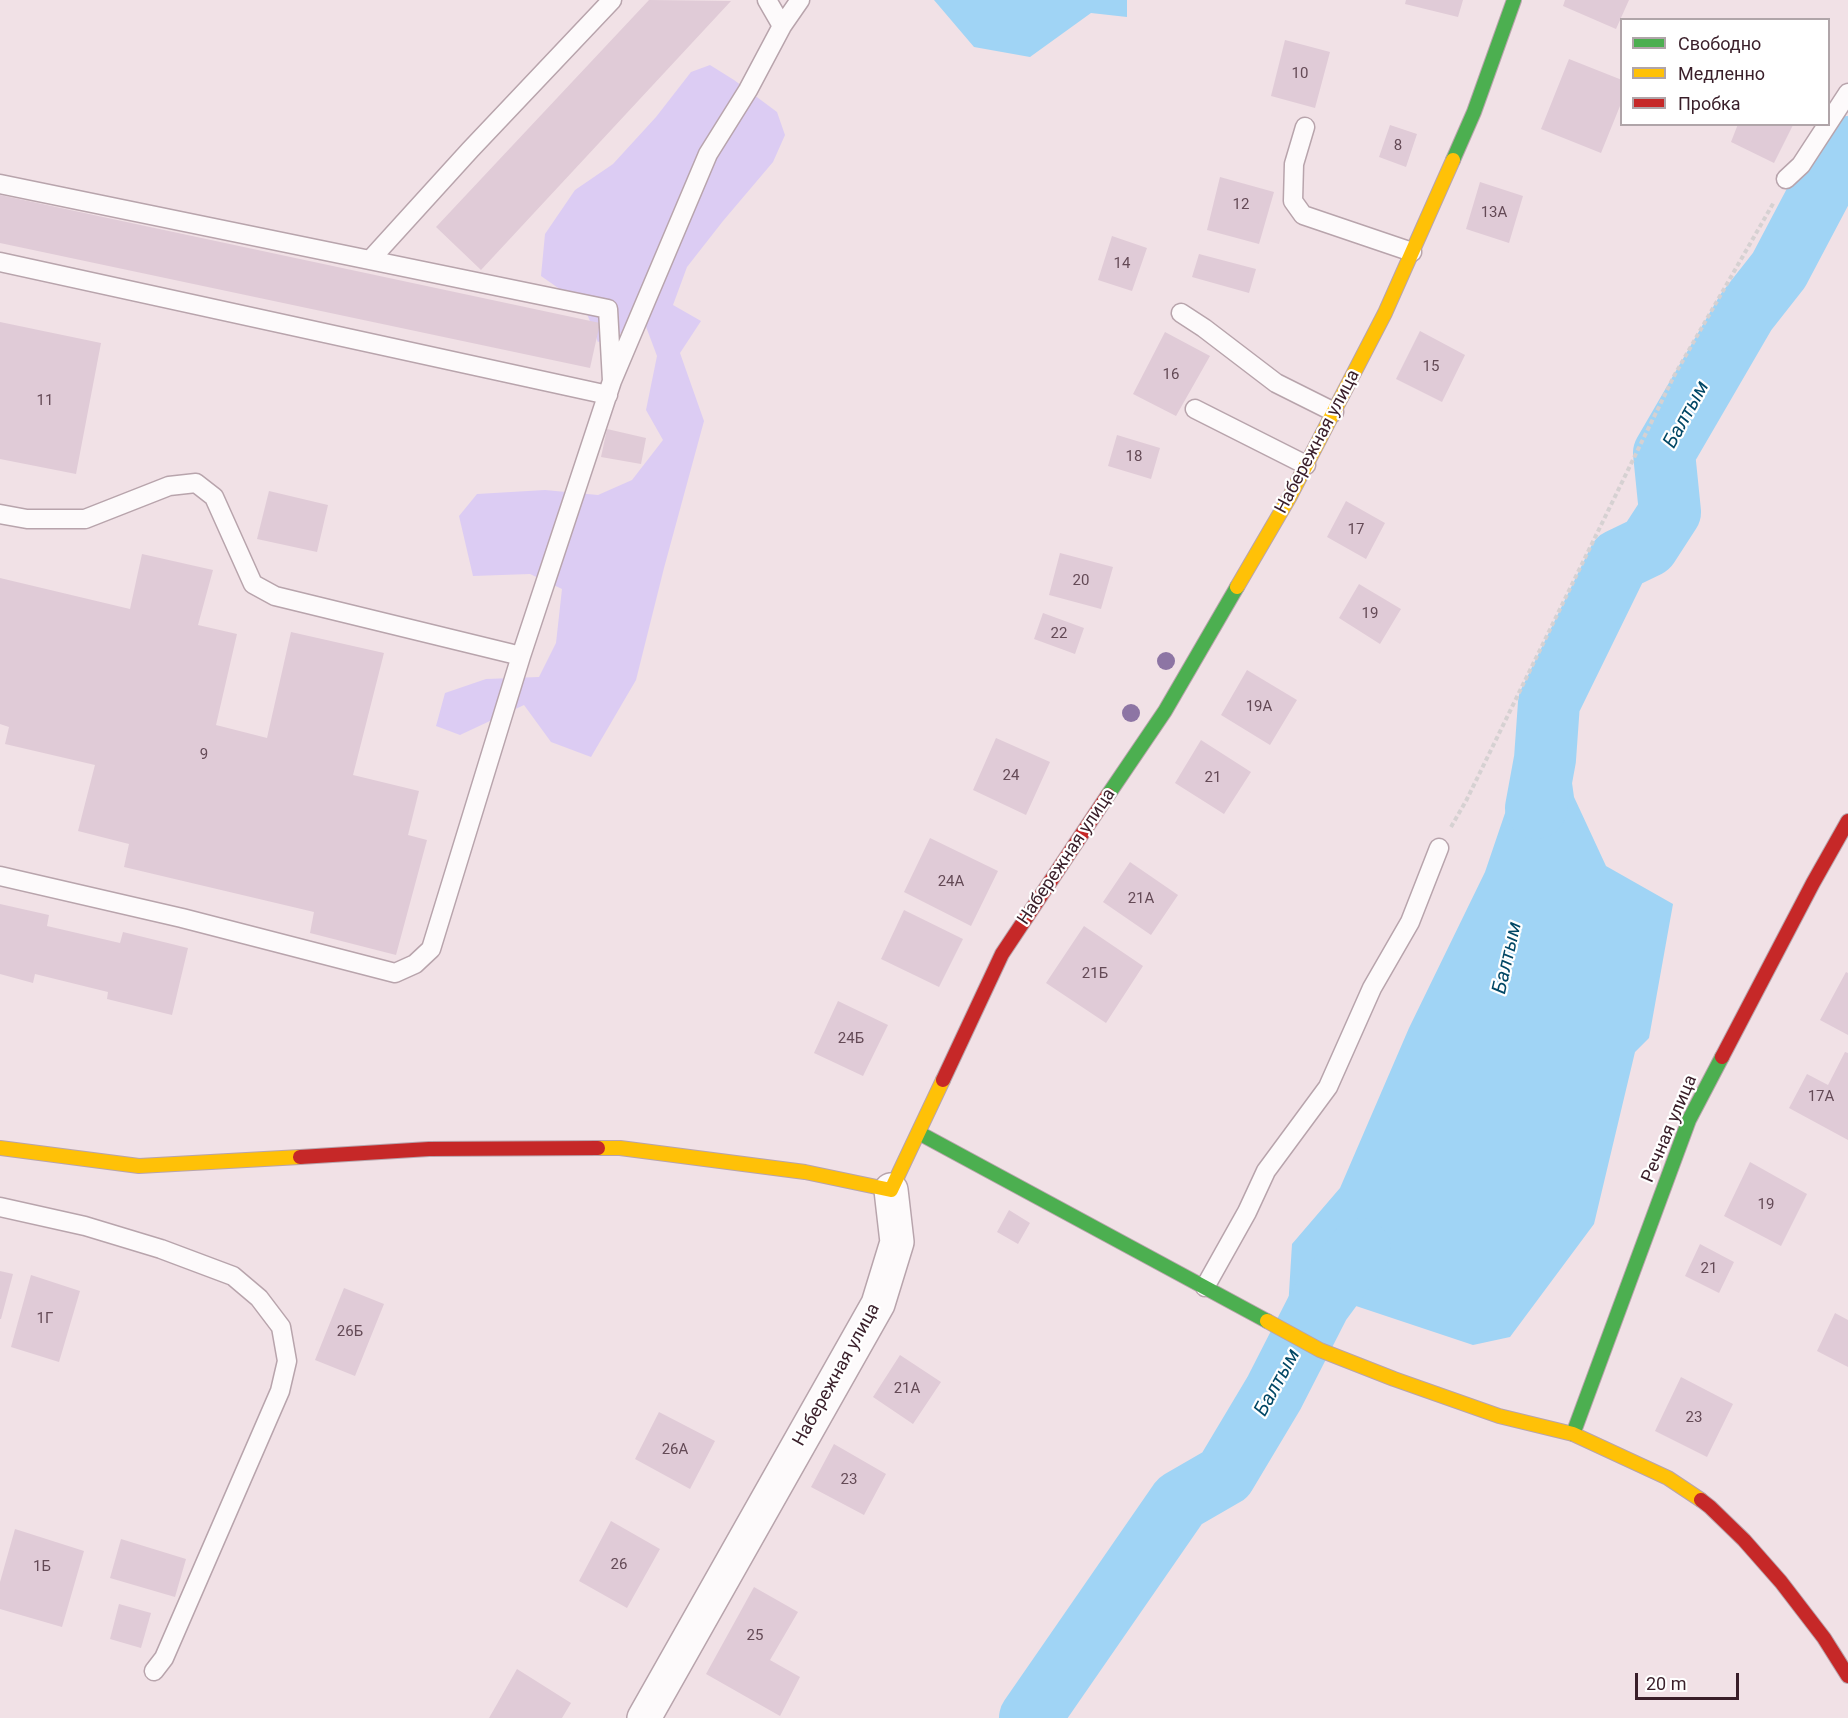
<!DOCTYPE html>
<html>
<head>
<meta charset="utf-8">
<style>
	body { margin:0 }
	#map { position:relative; width:1848px; height:1718px; overflow:hidden; background:#f1e1e6; font-family:Roboto,sans-serif }
	canvas { display:block }
	.legend { position:absolute; left:1620px; top:18px; width:210px; height:108px; box-sizing:border-box; background:#fff; border:2px solid #b0a5a9; margin:0; padding:8px 10px; list-style:none; font-size:18px; color:#391e29 }
	.legend li { display:flex; align-items:center; gap:12px; height:30px }
	.legend b { width:30px; border:2px solid #b0a5a9 }
	.scale { position:absolute; left:1635px; top:1673px; width:104px; height:27px; box-sizing:border-box; border:3px solid #391e29; border-top:0; padding-left:8px; font-size:18px; line-height:21px; white-space:nowrap; color:#391e29; -webkit-text-stroke:4px #fff; paint-order:stroke }
</style>
</head>
<body>
<div id="map">
<canvas width="1848" height="1718"></canvas>
<ul class="legend">
<li><b style="height:8px;background:#4caf50"></b>Свободно</li>
<li><b style="height:8px;background:#ffc107"></b>Медленно</li>
<li><b style="height:8px;background:#c62828"></b>Пробка</li>
</ul>
<div class="scale">20 m</div>
</div>
<script>
const g = document.querySelector('canvas').getContext('2d');
g.lineJoin = 'round';
function paint(path, color) {
  g.fillStyle = color;
  g.fill(path, 'evenodd');
}
function poly(rows) {
  const path = new Path2D();
  for (const r of rows) {
    path.moveTo(r[0], r[1]);
    for (let i = 2; i < r.length; i += 2) path.lineTo(r[i], r[i + 1]);
  }
  return path;
}
function trace(path, color, width, dash) {
  g.strokeStyle = color;
  g.lineWidth = width;
  g.lineCap = dash ? 'butt' : 'round';
  g.setLineDash(dash || []);
  g.stroke(path);
}
function write(font, color, halo, rows, align = 'center') {
  g.font = font + ' Roboto,sans-serif';
  g.lineWidth = 4.5;
  g.setLineDash([]);
  g.textBaseline = 'middle';
  g.strokeStyle = halo;
  g.fillStyle = color;
  for (const [text, x, y, turn = 0] of rows) {
    g.save();
    g.translate(x, y);
    g.rotate((+turn || 0) * Math.PI / 180);
    g.textAlign = isNaN(turn) ? turn : align;
    if (halo) g.strokeText(text, 0, 0);
    g.fillText(text, 0, 0);
    g.restore();
  }
}
const green = poly([
	[710,65,734,80,777,112,785,135,773,162,723,221,687,267,673,305,701,321,680,353,704,421,664,568,636,680,591,757,551,742,524,705,460,735,436,726,445,693,486,679,539,677,556,643,562,589,530,574,473,576,459,516,477,494,545,490,598,495,632,480,663,440,646,410,657,356,645,324,598,342,584,306,541,276,545,234,575,190,613,164,656,117,691,72]
]);
const water = poly([
	[934,0,1127,0,1127,17,1091,13,1030,57,974,47],
	[1535,725,1564,726,1574,797,1606,866,1673,904,1649,1038,1635,1052,1594,1224,1510,1337,1473,1345,1356,1306,1319,1321,1288,1309,1292,1244,1340,1188,1409,1028,1485,872]
]);
const river = poly([
	[1536,808,1545,759,1549,703,1619,560,1648,546,1670,512,1664,453,1746,312,1779,270,1836,162,1848,147],
	[1030,1718,1180,1501,1225,1475,1274,1393,1320,1303,1360,1249]
]);
const building = poly([
	[649,0,731,1,481,270,436,227],
	[1406,0,1463,0,1458,17,1405,4],
	[1565,0,1629,0,1616,29,1563,6],
	[1285,40,1330,52,1315,108,1271,96],
	[1569,59,1622,80,1622,101,1601,153,1541,129],
	[1738,124,1791,124,1793,125,1774,163,1731,142],
	[1390,125,1417,134,1406,167,1379,157],
	[1220,177,1274,192,1259,244,1207,230],
	[1480,182,1523,196,1509,243,1466,229],
	[0,195,600,323,590,368,0,243],
	[1112,236,1147,248,1132,291,1098,280],
	[1199,254,1256,269,1249,293,1192,277],
	[0,322,101,343,76,474,0,459],
	[1420,331,1465,355,1442,402,1396,379],
	[1165,332,1210,356,1176,416,1133,394],
	[607,429,646,438,641,464,601,457],
	[1117,435,1160,448,1151,479,1108,466],
	[269,491,328,505,317,552,257,539],
	[1346,501,1385,523,1366,559,1327,537],
	[1060,553,1113,567,1101,609,1049,595],
	[142,554,213,570,198,625,237,634,216,725,267,738,291,632,384,653,353,775,419,791,408,835,427,840,396,955,310,933,314,912,124,867,129,844,78,831,95,765,5,744,9,727,0,724,0,578,130,609],
	[1359,584,1401,609,1380,644,1339,618],
	[1043,613,1084,628,1075,654,1034,639],
	[1247,670,1297,700,1270,745,1221,715],
	[996,738,1050,762,1026,815,973,790],
	[1201,740,1251,772,1224,814,1175,783],
	[930,838,998,871,971,926,904,892],
	[1130,862,1178,895,1151,935,1103,902],
	[0,904,49,915,47,926,120,943,123,932,188,948,172,1015,107,999,108,992,35,974,33,983,0,974],
	[904,910,963,939,939,987,881,959],
	[1084,926,1143,966,1106,1023,1046,983],
	[1846,972,1848,973,1848,1035,1820,1020],
	[838,1001,888,1025,863,1076,814,1053],
	[1845,1052,1848,1053,1848,1140,1789,1108,1807,1074,1828,1085],
	[1750,1162,1807,1194,1781,1246,1724,1216],
	[1009,1210,1030,1223,1018,1244,997,1232],
	[1700,1244,1734,1262,1719,1293,1685,1276],
	[0,1271,13,1274,1,1319,0,1319],
	[31,1275,80,1291,59,1362,11,1347],
	[344,1288,384,1304,355,1376,315,1360],
	[1835,1313,1848,1320,1848,1367,1817,1351],
	[900,1355,941,1382,913,1424,873,1397],
	[1681,1377,1733,1404,1707,1457,1655,1431],
	[659,1412,715,1441,690,1489,635,1459],
	[834,1444,886,1474,864,1515,811,1487],
	[611,1521,660,1549,627,1608,579,1581],
	[15,1529,84,1551,62,1627,0,1609,0,1582],
	[121,1539,186,1559,175,1597,110,1578],
	[754,1587,798,1612,770,1660,800,1677,780,1716,706,1674],
	[119,1604,151,1613,141,1648,110,1639],
	[517,1669,571,1703,562,1718,489,1718]
]);
const path = poly([
	[1451,827,1466,801,1674,376,1774,202]
]);
const lane = poly([
	[767,0,782,26],
	[1305,127,1294,164,1293,201,1303,215,1412,252],
	[1786,179,1801,165,1848,93],
	[0,184,608,309,612,381,708,154,748,90,782,26,800,0],
	[370,260,470,150,612,0],
	[0,262,608,395],
	[1181,313,1204,328,1276,383,1334,412],
	[1195,409,1306,465],
	[0,514,27,519,85,519,169,486,196,483,214,497,253,584,275,596,521,656],
	[0,876,182,918,395,973,415,964,431,949,521,656,612,381],
	[0,1207,85,1226,161,1249,233,1276,259,1298,281,1327,287,1361,280,1391,164,1658,154,1671],
	[1205,1287,1247,1212,1266,1171,1328,1087,1372,988,1410,922,1439,848]
]);
const street = poly([
	[644,1718,878,1304,897,1242,891,1190]
]);
const fast = poly([
	[1453,160,1474,112,1514,0],
	[1108,795,1165,711,1237,587],
	[919,1133,1267,1321],
	[1573,1434,1689,1120,1722,1057]
]);
const slow = poly([
	[1237,587,1289,498,1385,313,1453,160],
	[0,1148,139,1166,300,1157],
	[598,1148,620,1148,805,1172,891,1190,943,1080],
	[1267,1321,1320,1350,1394,1379,1499,1416,1573,1434,1668,1478,1701,1500]
]);
const jam = poly([
	[1722,1057,1813,883,1848,821],
	[943,1080,1002,954,1108,795],
	[300,1157,429,1149,598,1148],
	[1701,1500,1710,1507,1744,1540,1781,1582,1824,1638,1848,1676]
]);
const trees = [
	[1166,661],
	[1131,713]
];
const numberNames = [
	["10",1300,74],
	["8",1398,146],
	["12",1241,205],
	["13А",1494,213],
	["14",1122,264],
	["15",1431,367],
	["16",1171,375],
	["11",45,401],
	["18",1134,457],
	["17",1356,530],
	["20",1081,581],
	["19",1370,614],
	["22",1059,634],
	["19А",1259,707],
	["9",204,755],
	["24",1011,776],
	["21",1213,778],
	["24А",951,882],
	["21А",1141,899],
	["21Б",1095,974],
	["24Б",851,1039],
	["17А",1821,1097],
	["19",1766,1205],
	["21",1709,1269],
	["1Г",45,1319],
	["26Б",350,1332],
	["21А",907,1389],
	["23",1694,1418],
	["26А",675,1450],
	["23",849,1480],
	["26",619,1565],
	["1Б",42,1567],
	["25",755,1636]
];
const streetNames = [
	["Набережная улица",1318,442,-62],
	["Набережная улица",1067,857,-56],
	["Речная улица",1670,1129,-67],
	["Набережная улица",837,1375,-61]
];
const waterNames = [
	["Балтым",1687,415,-61],
	["Балтым",1508,958,-77],
	["Балтым",1278,1383,-61]
];
paint(green, '#dcccf3');
paint(water, '#a0d4f5');
trace(river, '#a0d4f5', 62);
paint(building, '#e0cbd7');
trace(lane, '#b8a4ac', 21);
trace(street, '#b8a4ac', 36);
trace(fast, '#b8a4ac', 16);
trace(slow, '#b8a4ac', 16);
trace(jam, '#b8a4ac', 16);
trace(path, '#d6d1d2', 4, [4.5, 3]);
trace(lane, '#fdfafb', 18);
trace(street, '#fdfafb', 33);
trace(fast, '#4caf50', 14);
trace(slow, '#ffc107', 14);
trace(jam, '#c62828', 14);
g.fillStyle = '#8d75a4';
for (const [x, y] of trees) {
  g.beginPath();
  g.arc(x, y, 9, 0, 2 * Math.PI);
  g.fill();
}
write('15px', '#644a56', null, numberNames);
write('18px', '#391e29', '#fff', streetNames);
write('italic 20px', '#014765', '#fff', waterNames);
</script>
</body>
</html>
